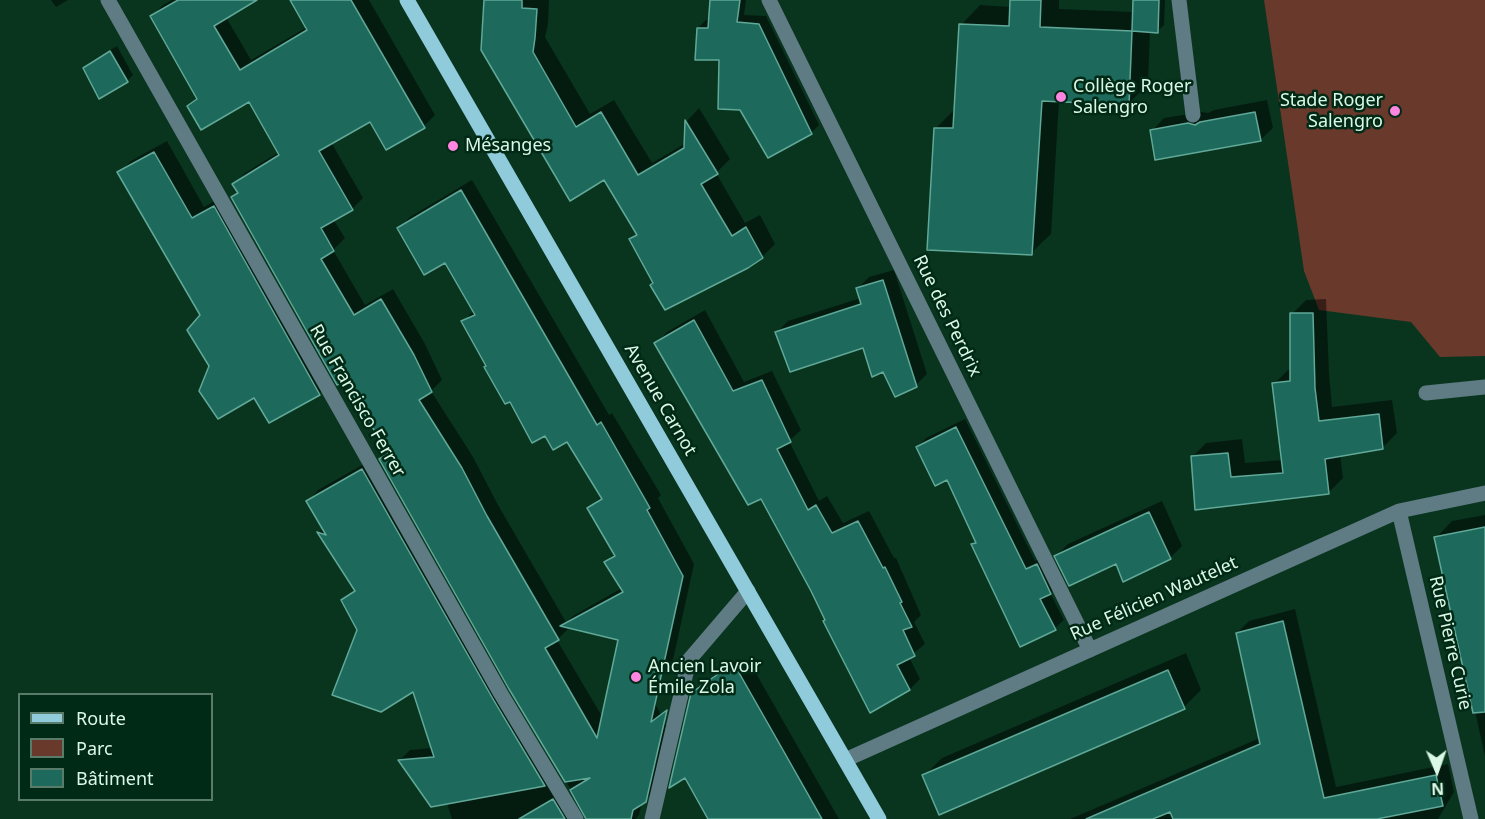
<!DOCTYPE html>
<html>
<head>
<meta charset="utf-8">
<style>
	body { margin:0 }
	#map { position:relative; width:1485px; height:819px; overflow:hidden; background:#09351f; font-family:"Noto Sans",sans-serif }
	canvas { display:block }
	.legend { position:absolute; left:18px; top:693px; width:195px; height:108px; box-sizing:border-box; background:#002a16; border:2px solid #587c69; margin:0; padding:8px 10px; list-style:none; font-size:18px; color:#dbf8e6 }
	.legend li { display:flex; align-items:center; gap:12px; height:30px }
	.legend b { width:30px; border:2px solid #587c69 }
	.north { position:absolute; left:1407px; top:741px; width:60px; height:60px; -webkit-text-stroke:4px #002a16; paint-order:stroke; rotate:178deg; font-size:16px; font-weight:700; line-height:24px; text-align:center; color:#dbf8e6 }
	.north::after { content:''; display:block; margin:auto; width:21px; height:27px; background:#dbf8e6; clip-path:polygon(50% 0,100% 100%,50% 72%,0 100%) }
</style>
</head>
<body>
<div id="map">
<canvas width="1485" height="819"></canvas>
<ul class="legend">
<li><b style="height:8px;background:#90cbdc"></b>Route</li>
<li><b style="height:16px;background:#69392b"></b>Parc</li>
<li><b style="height:16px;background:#1d695b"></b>Bâtiment</li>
</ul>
<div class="north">N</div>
</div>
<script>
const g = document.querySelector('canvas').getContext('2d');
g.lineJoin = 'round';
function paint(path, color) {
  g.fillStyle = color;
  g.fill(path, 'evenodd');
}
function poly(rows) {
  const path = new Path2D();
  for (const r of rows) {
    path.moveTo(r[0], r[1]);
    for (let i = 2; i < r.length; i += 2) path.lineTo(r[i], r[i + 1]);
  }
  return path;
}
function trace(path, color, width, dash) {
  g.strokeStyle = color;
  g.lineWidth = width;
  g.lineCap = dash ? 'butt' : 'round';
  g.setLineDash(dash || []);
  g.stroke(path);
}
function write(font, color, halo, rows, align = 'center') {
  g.font = font + ' "Noto Sans",sans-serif';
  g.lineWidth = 5;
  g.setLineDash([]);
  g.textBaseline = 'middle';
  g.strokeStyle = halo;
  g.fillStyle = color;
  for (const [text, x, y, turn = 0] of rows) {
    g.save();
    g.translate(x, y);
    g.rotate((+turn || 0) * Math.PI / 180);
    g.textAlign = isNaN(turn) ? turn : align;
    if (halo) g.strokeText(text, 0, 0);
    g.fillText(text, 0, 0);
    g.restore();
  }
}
const green = poly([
	[1264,0,1485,0,1485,356,1440,357,1411,322,1319,310,1304,271]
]);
const shadow = poly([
	[51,0,68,0,56,7],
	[172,0,216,0,251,60,307,27,301,0,369,0,435,115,424,126,387,148,370,120,331,142,363,198,352,209,333,219,345,238,333,250,365,305,393,289,425,344,442,380,431,391,473,457,498,505,566,622,573,616,622,588,606,562,615,553,589,508,602,496,568,440,546,434,510,400,487,366,463,322,474,310,445,261,399,228,410,217,472,180,609,415,612,413,661,495,658,498,694,564,673,660,662,671,644,681,670,733,657,789,642,802,639,815,636,819,597,819,587,817,511,688,381,459,388,452,346,379,232,197,238,191,234,184,245,173,279,152,250,100,189,106,198,98,152,16,163,5],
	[570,627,620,639,603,718,557,640],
	[485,0,549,0,548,24,545,37,590,114,614,100,652,163,686,143,687,121,699,108,730,159,716,173,745,223,760,215,775,244,762,257,655,282,631,239,637,233,604,178],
	[712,0,746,0,744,15,766,16,819,125,811,133,721,59,698,28,706,20,710,20],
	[1011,0,1059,0,1059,9,1134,12,1134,0,1165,0,1164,25,1158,31,1150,31,1148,84,1129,103,1059,101,1051,234,1031,253,936,128,956,108,961,25,980,5,1011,7],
	[117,46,133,75,127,81,84,68,90,62],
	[1267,100,1273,128,1260,140,1152,131,1164,118,1202,112,1208,113,1214,110],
	[167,141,204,207,226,195,331,382,319,394,270,421,255,396,210,366,202,315,119,173,131,161],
	[894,270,927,374,916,385,884,371,864,346,777,332,788,321,861,298,858,288,869,277],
	[1326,299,1329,373,1332,407,1392,400,1397,433,1383,447,1340,454,1343,478,1328,493,1197,509,1192,457,1206,443,1242,439,1245,463,1283,460,1274,384,1288,370,1291,369,1292,314,1306,300],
	[705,310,744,382,772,371,801,430,789,441,819,501,827,496,843,523,869,511,894,558,896,558,921,615,914,622,925,644,909,657,920,679,910,689,827,619,761,497,656,343,667,332],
	[965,419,1035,561,1046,556,1059,584,1050,593,1064,620,1055,628,973,545,977,541,948,478,917,447,926,438],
	[373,459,568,819,452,819,447,803,400,760,410,750,433,748,413,689,358,630,343,600,355,589,319,532,323,528,308,501,318,490],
	[1162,501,1182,546,1170,558,1116,562,1056,556,1068,544],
	[1485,515,1485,756,1436,538,1452,521],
	[1295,609,1336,787,1448,764,1454,792,1438,819,1070,819,1260,738,1237,633,1249,621],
	[1186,653,1201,690,1184,707,924,776,942,758],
	[749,661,839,819,752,819,693,694,704,683,734,662]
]);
const building = poly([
	[178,0,257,0,214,26,240,70,307,30,290,0,351,0,425,128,386,150,370,122,319,151,353,210,321,228,334,251,321,259,354,315,381,299,414,355,432,392,419,400,462,468,487,516,559,640,545,648,597,738,618,640,560,626,623,592,604,562,615,556,587,508,602,499,567,442,553,450,545,436,532,443,510,402,505,404,484,367,486,366,461,321,475,315,445,263,424,275,397,228,461,190,597,425,601,422,650,508,647,510,683,576,651,722,667,710,646,802,633,810,631,819,586,819,570,790,590,778,565,782,509,689,379,459,388,454,370,423,345,381,337,385,231,197,238,193,232,184,279,155,249,102,201,130,187,106,197,99,150,16,178,0],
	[484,0,522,0,522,8,537,9,535,38,533,52,576,127,601,112,638,175,684,148,685,120,718,174,701,184,732,236,746,227,763,258,748,268,665,310,650,285,653,283,629,239,637,235,604,180,570,201,481,50,484,0],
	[710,0,740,0,737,22,759,24,812,134,768,158,740,110,718,109,719,60,695,60,697,28,708,28,710,0],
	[1010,0,1041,0,1040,27,1132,31,1129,105,1042,101,1032,255,927,250,934,128,953,128,959,24,1009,26,1010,0],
	[1133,0,1159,0,1158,33,1132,31,1133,0],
	[110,51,128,82,99,99,83,68,110,51],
	[1255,112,1261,141,1155,160,1150,130,1188,123,1195,125,1200,122,1255,112],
	[154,152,192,218,214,206,320,395,269,423,254,398,218,419,199,391,209,366,187,330,200,315,117,172,154,152],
	[883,280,917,387,895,397,883,372,872,377,863,348,790,372,775,332,861,304,856,288,883,280],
	[1290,313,1313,313,1315,388,1319,421,1379,414,1383,449,1325,459,1329,494,1195,510,1191,456,1228,453,1231,477,1283,473,1272,383,1290,381,1290,313],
	[694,320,733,391,762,380,791,442,777,449,808,510,816,505,832,533,858,521,883,568,885,567,902,602,900,603,912,627,903,630,915,656,897,665,910,690,870,713,823,621,825,620,811,591,761,499,748,505,654,343,694,320],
	[956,427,1026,569,1037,564,1051,594,1040,599,1056,630,1020,647,971,544,976,543,947,480,935,486,916,447,956,427],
	[362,469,493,699,545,786,431,807,398,760,434,757,413,692,381,712,332,695,357,630,341,600,355,591,317,532,326,535,306,501,362,469],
	[1149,512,1171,559,1123,582,1116,564,1069,586,1054,556,1149,512],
	[1485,527,1485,712,1473,713,1434,537,1485,527],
	[1283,621,1324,798,1436,775,1443,806,1377,819,1173,819,1170,812,1153,819,1086,819,1260,744,1236,633,1283,621],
	[1168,670,1185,709,939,815,922,775,1168,670],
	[738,671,779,743,822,819,708,819,685,778,669,788,691,693,721,672,738,671],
	[553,799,565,819,519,819,553,799]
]);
const minor = poly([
	[108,0,501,694,576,819],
	[769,0,1090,650],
	[1179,0,1193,115],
	[1426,393,1485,387],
	[1399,511,1471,819],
	[845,760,1399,511,1485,493],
	[652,819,689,660,748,591]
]);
const major = poly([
	[407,0,879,819]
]);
const markers = [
	[1061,97,6,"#fe85e0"],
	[1395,111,6,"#fe85e0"],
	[453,146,6,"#fe85e0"],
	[636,677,6,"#fe85e0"]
];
const poiNames = [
	["Collège Roger",1073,87],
	["Salengro",1073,108],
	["Stade Roger",1383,101,"right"],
	["Salengro",1383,122,"right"],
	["Mésanges",465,146],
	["Ancien Lavoir",648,667],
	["Émile Zola",648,688]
];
const streetNames = [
	["Rue des Perdrix",947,316,64],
	["Avenue Carnot",660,400,60],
	["Rue Francisco Ferrer",357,401,60],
	["Rue Félicien Wautelet",1154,599,-24],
	["Rue Pierre Curie",1450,643,77]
];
paint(green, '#69392b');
paint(shadow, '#0007');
paint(building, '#1d695b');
trace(building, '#60a898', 1.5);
trace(minor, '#5f7b83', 15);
trace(major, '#90cbdc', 15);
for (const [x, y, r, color] of markers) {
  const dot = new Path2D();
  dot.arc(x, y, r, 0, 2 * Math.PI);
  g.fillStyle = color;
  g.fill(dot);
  trace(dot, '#002a16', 2);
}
write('18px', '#dbf8e6', '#002a16', poiNames, 'left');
write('18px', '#dbf8e6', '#002a16', streetNames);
</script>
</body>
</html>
